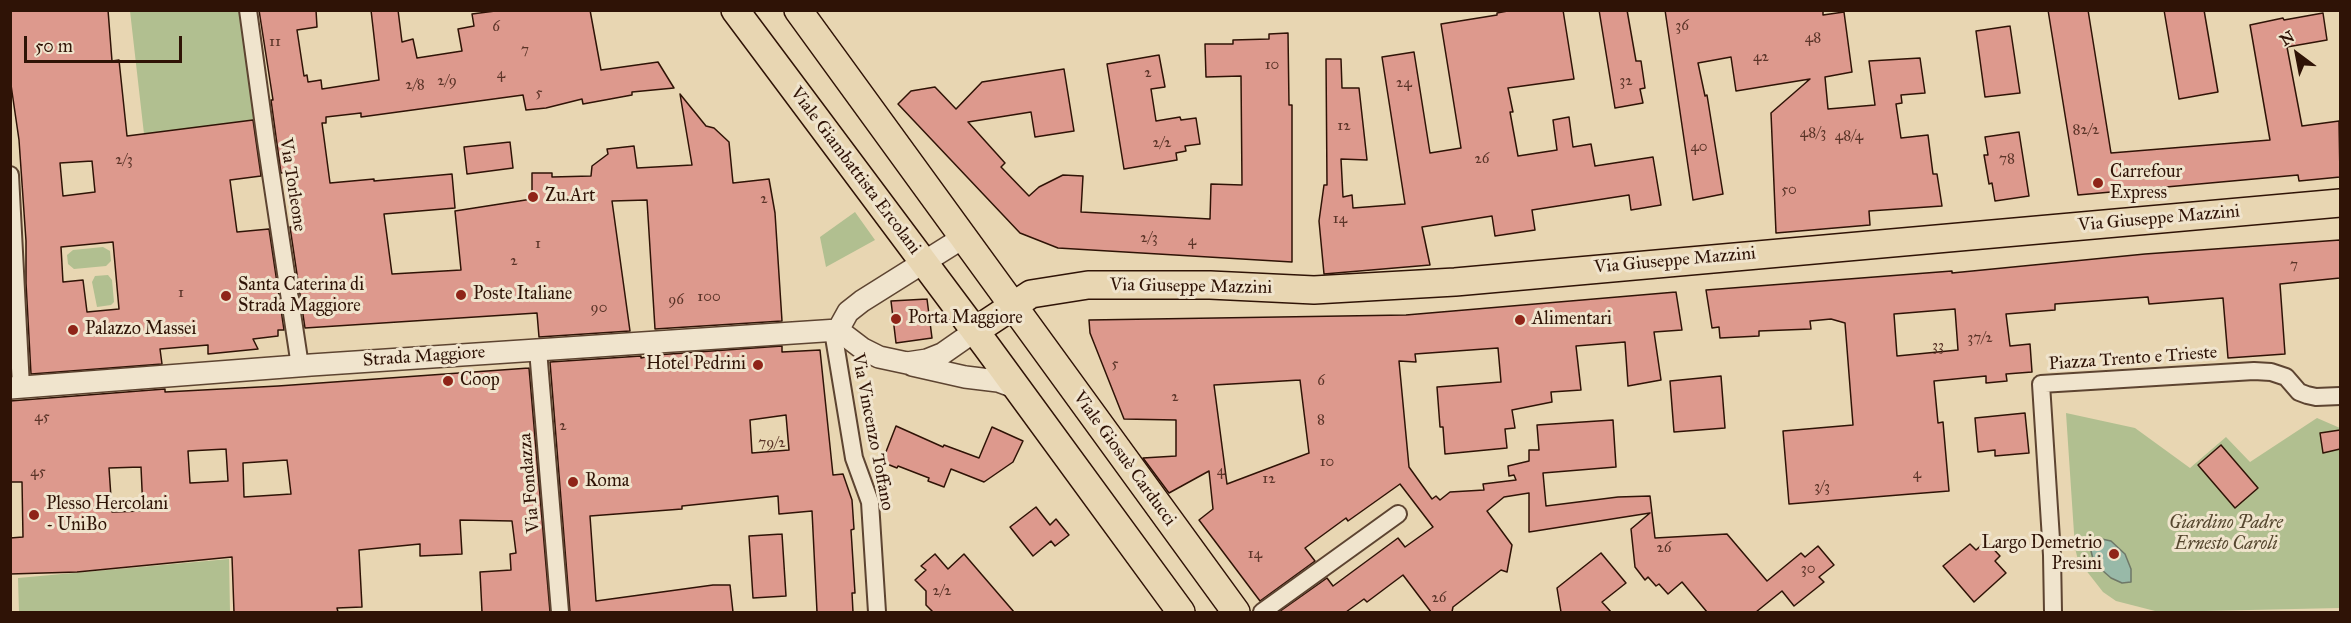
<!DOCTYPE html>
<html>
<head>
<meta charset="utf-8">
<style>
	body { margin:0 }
	#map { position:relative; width:2351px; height:623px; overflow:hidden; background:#e8d6b2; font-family:"IM FELL Great Primer",serif }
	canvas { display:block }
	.frame { position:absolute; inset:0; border:12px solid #2f1306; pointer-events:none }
	.north { position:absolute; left:2267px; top:24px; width:60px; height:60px; -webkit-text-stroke:4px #f0e4cd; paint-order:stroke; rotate:328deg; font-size:16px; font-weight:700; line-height:24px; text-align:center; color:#2f1306 }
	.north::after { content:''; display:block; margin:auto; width:21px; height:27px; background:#2f1306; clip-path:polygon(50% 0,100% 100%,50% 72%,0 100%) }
	.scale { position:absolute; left:24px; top:36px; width:158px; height:27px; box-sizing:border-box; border:3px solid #2f1306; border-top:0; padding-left:8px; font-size:18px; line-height:21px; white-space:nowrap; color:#2f1306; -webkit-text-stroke:4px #f0e4cd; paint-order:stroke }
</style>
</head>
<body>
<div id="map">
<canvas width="2351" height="623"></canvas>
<div class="frame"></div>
<div class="north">N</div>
<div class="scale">50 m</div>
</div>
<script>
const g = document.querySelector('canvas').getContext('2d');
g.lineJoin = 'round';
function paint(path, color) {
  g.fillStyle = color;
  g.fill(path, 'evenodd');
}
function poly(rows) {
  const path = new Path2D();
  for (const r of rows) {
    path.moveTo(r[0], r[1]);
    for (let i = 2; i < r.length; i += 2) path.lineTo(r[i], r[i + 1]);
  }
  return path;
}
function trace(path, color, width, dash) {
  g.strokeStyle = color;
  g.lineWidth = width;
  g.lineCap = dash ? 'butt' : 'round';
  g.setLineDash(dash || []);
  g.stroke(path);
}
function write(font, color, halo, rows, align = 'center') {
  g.font = font + ' "IM FELL Great Primer",serif';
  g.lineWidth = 6;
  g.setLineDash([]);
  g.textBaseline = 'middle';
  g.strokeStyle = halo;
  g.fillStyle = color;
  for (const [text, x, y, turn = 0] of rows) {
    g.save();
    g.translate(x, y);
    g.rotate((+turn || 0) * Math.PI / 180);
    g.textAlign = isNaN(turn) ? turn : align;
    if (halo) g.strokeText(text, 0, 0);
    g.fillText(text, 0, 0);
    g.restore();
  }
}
const green = poly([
	[130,11,240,11,254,120,144,134],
	[855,212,875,240,826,267,820,237],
	[103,247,110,251,111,261,106,266,74,269,68,264,67,255,73,250],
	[108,275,112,280,114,302,111,305,97,307,92,282,95,276],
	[2066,413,2135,428,2190,468,2226,437,2250,462,2317,418,2340,428,2340,608,2159,612,2116,601,2103,592,2078,560,2075,548],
	[2099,568,2131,569,2131,582,2111,578],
	[229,559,230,612,19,612,18,578]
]);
const water = poly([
	[2097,538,2111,541,2125,554,2131,569,2131,582,2122,583,2111,578,2094,563,2090,547,2097,538]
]);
const building = poly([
	[10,10,108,10,112,61,119,60,127,136,253,120,261,176,230,180,237,232,269,229,284,330,278,330,278,336,253,339,258,349,208,354,208,345,160,349,162,364,31,374,26,283,26,241,19,140,10,78,10,10],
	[92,161,95,192,63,196,60,163,92,161],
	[113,242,119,309,87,312,83,280,63,282,61,247,113,242],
	[259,10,316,10,317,27,297,30,304,76,307,75,308,82,321,80,322,89,379,80,371,10,398,10,402,42,413,39,417,58,462,51,458,29,474,26,472,14,503,10,590,10,601,70,658,62,674,88,632,92,632,95,583,104,582,99,546,108,526,110,523,95,361,117,361,113,326,117,326,123,322,123,330,183,374,179,374,181,452,174,455,208,384,214,392,274,461,270,455,211,532,199,532,173,552,173,552,177,591,176,592,166,608,154,607,149,634,146,637,168,692,165,680,94,706,126,714,128,729,142,733,183,769,179,775,213,782,321,655,329,647,200,612,201,630,331,539,337,537,313,305,328,290,227,294,227,287,172,281,173,271,100,273,100,259,10],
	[1513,10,1563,10,1574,79,1508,88,1513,112,1510,112,1518,156,1557,150,1553,120,1569,117,1573,147,1591,144,1595,166,1653,157,1661,205,1631,210,1629,195,1532,210,1535,230,1495,236,1492,216,1422,227,1430,265,1324,274,1319,221,1324,185,1327,185,1326,59,1341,59,1342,88,1359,88,1367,160,1341,159,1343,197,1352,195,1353,208,1405,204,1382,57,1414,52,1430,153,1461,148,1441,24,1497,15,1497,13,1513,10],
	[1599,10,1627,10,1636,61,1641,61,1645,88,1640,89,1643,103,1615,108,1599,10],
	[1665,10,1823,10,1823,15,1844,12,1852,72,1825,77,1828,109,1875,105,1869,61,1920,58,1925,93,1901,95,1902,103,1896,104,1901,138,1928,135,1933,174,1937,174,1942,206,1869,211,1870,225,1776,233,1771,113,1810,79,1736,91,1731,57,1698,63,1705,96,1707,95,1723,194,1693,200,1665,10],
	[2048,10,2088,10,2111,153,2270,140,2250,25,2283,18,2284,20,2323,13,2327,40,2287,47,2302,126,2339,121,2340,177,2299,181,2298,175,2078,195,2048,10],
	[2164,10,2204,10,2218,92,2179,99,2164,10],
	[2010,26,2020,93,1985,97,1976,31,2010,26],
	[1288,33,1289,105,1292,105,1292,262,1058,248,1020,233,898,104,911,91,935,87,956,109,982,82,1064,69,1074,131,1035,137,1031,112,968,122,1005,163,1001,167,1029,196,1039,187,1063,175,1083,176,1081,212,1210,219,1211,184,1242,185,1241,76,1206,77,1205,44,1233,44,1233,40,1269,39,1269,34,1288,33],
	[1159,55,1165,87,1151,89,1156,121,1180,117,1181,120,1196,118,1200,144,1185,146,1186,151,1176,153,1177,160,1124,169,1107,64,1159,55],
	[2019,132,2029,196,1995,201,1992,183,1989,184,1984,155,1988,155,1985,137,2019,132],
	[510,142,513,168,467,174,464,147,510,142],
	[2340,240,2340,278,2280,284,2285,354,2228,358,2223,298,2149,304,2148,297,2055,304,2055,310,2006,314,2010,346,2030,344,2032,372,2006,374,2007,381,1986,383,1986,376,1934,381,1938,423,1943,422,1949,491,1911,494,1789,504,1783,431,1853,425,1845,323,1831,319,1810,321,1811,329,1759,331,1759,336,1720,338,1719,327,1712,328,1706,290,1952,271,1952,273,2145,254,2340,240],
	[1955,309,1958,350,1897,356,1894,314,1955,309],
	[1676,292,1682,330,1654,332,1661,380,1628,386,1625,342,1576,346,1581,390,1551,392,1552,402,1512,410,1515,428,1505,429,1507,448,1445,454,1443,427,1440,427,1437,387,1501,382,1498,348,1415,354,1416,362,1399,361,1409,467,1432,499,1436,496,1440,500,1450,492,1484,490,1483,484,1516,480,1514,475,1509,476,1508,466,1529,461,1529,450,1539,450,1537,425,1613,420,1616,467,1543,473,1546,506,1618,497,1650,496,1655,538,1727,534,1767,581,1801,553,1805,557,1818,546,1834,565,1819,577,1824,582,1794,606,1782,591,1756,612,1707,612,1682,582,1668,594,1659,584,1656,586,1648,577,1645,580,1635,567,1631,529,1650,513,1529,532,1529,493,1504,497,1487,511,1512,545,1507,572,1501,570,1453,607,1452,612,1431,612,1403,575,1367,602,1364,599,1346,612,1279,612,1327,578,1333,586,1398,538,1405,547,1433,527,1400,484,1348,521,1346,518,1305,548,1315,561,1260,601,1199,520,1213,509,1209,471,1169,493,1143,458,1176,456,1176,420,1124,419,1090,333,1089,320,1406,315,1676,292],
	[1300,380,1309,453,1227,484,1214,385,1300,380],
	[927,299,932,338,896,343,891,301,927,299],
	[782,346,782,352,820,350,833,475,843,474,852,500,854,529,851,530,855,593,852,593,853,612,817,612,812,511,779,514,778,496,682,506,682,509,590,516,596,601,713,585,730,585,733,612,570,612,550,362,641,356,641,358,656,355,782,346],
	[786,415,789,450,752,453,750,420,786,415],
	[529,368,550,612,482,612,480,572,511,570,510,554,516,553,512,521,460,520,462,554,420,556,420,544,359,550,362,607,337,608,338,612,234,612,232,557,77,572,10,574,10,538,23,537,22,482,10,482,10,401,165,389,165,392,278,386,529,368],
	[226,449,228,481,190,483,188,451,226,449],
	[287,460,291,494,244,497,243,463,287,460],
	[141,467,143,511,112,512,109,468,141,467],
	[1721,376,1725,428,1674,432,1670,381,1721,376],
	[2025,413,2029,453,1995,456,1995,450,1978,452,1975,418,2025,413],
	[896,426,943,447,944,445,979,458,992,427,1023,441,1013,462,984,482,951,469,944,487,928,481,929,478,898,466,897,468,882,462,896,426],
	[2340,430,2340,449,2323,453,2320,433,2340,430],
	[2221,445,2258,488,2235,508,2198,465,2221,445],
	[1036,507,1050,525,1056,519,1069,535,1055,546,1051,541,1033,556,1010,527,1036,507],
	[782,534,786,596,753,598,749,536,782,534],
	[1986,541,2000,556,1995,561,2006,573,1974,602,1943,566,1970,544,1976,550,1986,541],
	[1601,553,1626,583,1602,602,1611,612,1561,612,1557,588,1601,553],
	[935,554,948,569,964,554,1014,612,933,612,926,605,926,591,915,580,926,570,921,566,935,554]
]);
const minor = poly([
	[248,10,266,141,300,366],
	[10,175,21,387],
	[833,331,854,458,870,502,877,612],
	[538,350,560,612],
	[1262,612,1398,514],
	[2053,612,2052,555,2041,384,2254,371,2271,372,2286,377,2299,392,2307,395,2316,397,2340,396]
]);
const tertiary = poly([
	[838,330,848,312,862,301,964,237],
	[838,330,863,349,879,357,907,363,927,360,942,354,975,331],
	[912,365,965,377,998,381,1017,388],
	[10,388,311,365,838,330]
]);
const primary = poly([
	[735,10,987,347,1181,612],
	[798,10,1236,612],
	[975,331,1031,294,1088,285,1210,285,1314,290,1455,282,2340,203]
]);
const markers = [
	[2098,183,6,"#8f2418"],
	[533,197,6,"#8f2418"],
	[461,295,6,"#8f2418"],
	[226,296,6,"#8f2418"],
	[896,319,6,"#8f2418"],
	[1520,320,6,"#8f2418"],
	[73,330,6,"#8f2418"],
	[758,365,6,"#8f2418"],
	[448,381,6,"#8f2418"],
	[573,482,6,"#8f2418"],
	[34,515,6,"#8f2418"],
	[2114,554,6,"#8f2418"]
];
const numberNames = [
	["36",1682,26],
	["6",496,27],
	["48",1813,38],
	["11",275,42],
	["7",525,50],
	["42",1761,57],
	["10",1272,65],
	["2",1148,73],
	["4",501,74],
	["2/9",447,81],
	["32",1626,81],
	["24",1404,83],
	["2/8",415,85],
	["5",539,93],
	["12",1344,126],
	["82/2",2086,130],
	["48/3",1813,133],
	["48/4",1849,136],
	["2/2",1162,143],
	["40",1699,147],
	["26",1482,159],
	["78",2007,159],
	["2/3",124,160],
	["50",1789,190],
	["2",764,199],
	["14",1340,219],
	["2/3",1149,238],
	["4",1192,241],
	["1",538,244],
	["2",514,261],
	["7",2294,265],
	["1",181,293],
	["100",709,297],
	["96",676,300],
	["90",599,308],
	["37/2",1980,338],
	["33",1938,346],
	["5",1115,364],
	["6",1321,381],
	["2",1175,397],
	["45",42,417],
	["8",1321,420],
	["2",563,426],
	["79/2",772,443],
	["10",1327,462],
	["4",1221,471],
	["45",38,472],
	["4",1917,474],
	["12",1269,479],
	["3/3",1822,487],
	["26",1664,548],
	["14",1255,554],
	["30",1808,569],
	["2/2",942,591],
	["26",1439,598]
];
const streetNames = [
	["Viale Giambattista Ercolani",855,171,53],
	["Via Torleone",292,185,81],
	["Via Giuseppe Mazzini",2159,219,-5],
	["Via Giuseppe Mazzini",1675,261,-5],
	["Via Giuseppe Mazzini",1191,287,1],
	["Strada Maggiore",424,357,-4],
	["Piazza Trento e Trieste",2133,359,-4],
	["Via Vincenzo Toffano",872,432,79],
	["Viale Giosuè Carducci",1124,459,54],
	["Via Fondazza",530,483,-95]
];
const poiNames = [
	["Carrefour",2110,173],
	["Express",2110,194],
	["Zu.Art",545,197],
	["Santa Caterina di",238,286],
	["Strada Maggiore",238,307],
	["Poste Italiane",473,295],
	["Porta Maggiore",908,319],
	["Alimentari",1532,320],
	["Palazzo Massei",85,330],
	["Hotel Pedrini",746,365,"right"],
	["Coop",460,381],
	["Roma",585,482],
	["Plesso Hercolani",46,505],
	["- UniBo",46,526],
	["Largo Demetrio",2102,544,"right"],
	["Presini",2102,565,"right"]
];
const parkNames = [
	["Giardino Padre",2226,524],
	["Ernesto Caroli",2226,545]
];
paint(green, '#b1bf90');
paint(water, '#98b9a8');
trace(water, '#6e7767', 1.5);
paint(building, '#dd998d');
trace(building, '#2f1306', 1.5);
trace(minor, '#5d4431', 20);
trace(tertiary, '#5d4431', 24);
trace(primary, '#2f1306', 30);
trace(minor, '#f0e4cd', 16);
trace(tertiary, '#f0e4cd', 21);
trace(primary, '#e8d6b2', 27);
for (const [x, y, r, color] of markers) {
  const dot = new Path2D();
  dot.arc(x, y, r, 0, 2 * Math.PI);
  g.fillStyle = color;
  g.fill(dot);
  trace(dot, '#f0e4cd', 2);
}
write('15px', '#5a3428', null, numberNames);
write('18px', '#2f1306', '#f0e4cd', streetNames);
write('18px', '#2f1306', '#f0e4cd', poiNames, 'left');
write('italic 18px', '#56472f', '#f0e4cd', parkNames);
</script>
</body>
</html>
